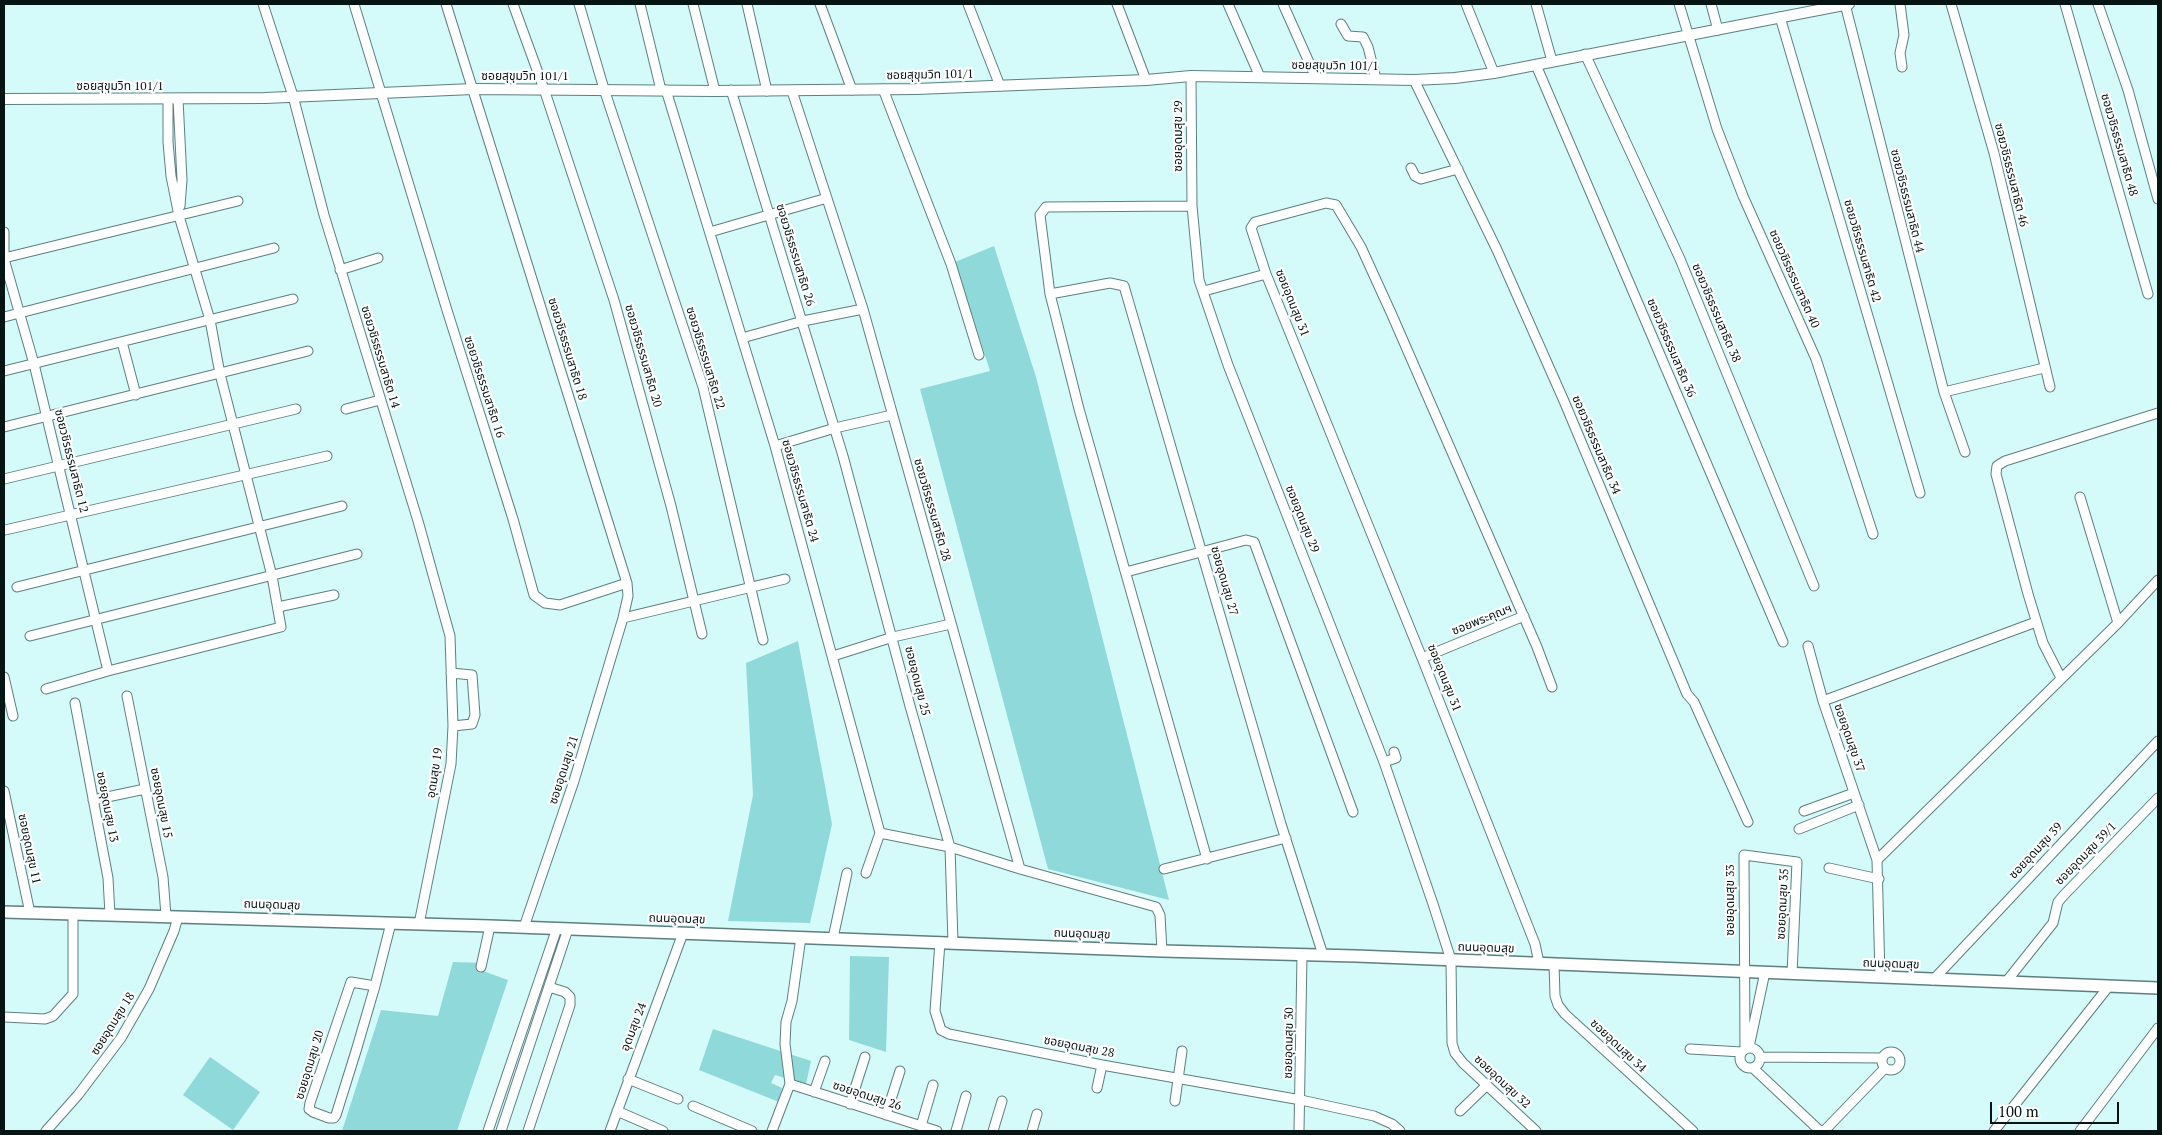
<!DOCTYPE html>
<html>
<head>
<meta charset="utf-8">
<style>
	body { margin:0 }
	#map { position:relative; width:2162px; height:1135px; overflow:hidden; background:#d4fafa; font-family:"PT Serif",serif }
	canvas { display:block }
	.frame { position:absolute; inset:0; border:5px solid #061414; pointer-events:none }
	.scale { position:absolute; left:1990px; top:1102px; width:129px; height:22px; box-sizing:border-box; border:2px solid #061414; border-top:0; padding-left:6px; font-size:15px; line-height:18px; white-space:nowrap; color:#061414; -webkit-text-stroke:4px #fff; paint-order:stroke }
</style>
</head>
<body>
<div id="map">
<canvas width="2162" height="1135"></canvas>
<div class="frame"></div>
<div class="scale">100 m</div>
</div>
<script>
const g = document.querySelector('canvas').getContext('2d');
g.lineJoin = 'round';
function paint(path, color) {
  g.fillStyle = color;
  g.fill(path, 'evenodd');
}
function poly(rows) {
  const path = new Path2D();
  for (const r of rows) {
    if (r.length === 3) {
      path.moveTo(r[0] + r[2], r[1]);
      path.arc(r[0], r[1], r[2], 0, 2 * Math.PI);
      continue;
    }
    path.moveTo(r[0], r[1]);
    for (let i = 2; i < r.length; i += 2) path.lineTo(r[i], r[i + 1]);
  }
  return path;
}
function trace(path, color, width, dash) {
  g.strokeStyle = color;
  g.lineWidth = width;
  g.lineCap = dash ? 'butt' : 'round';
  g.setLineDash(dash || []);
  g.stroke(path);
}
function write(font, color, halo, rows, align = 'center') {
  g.font = font + ' "PT Serif","Noto Sans Thai",serif';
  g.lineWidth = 4.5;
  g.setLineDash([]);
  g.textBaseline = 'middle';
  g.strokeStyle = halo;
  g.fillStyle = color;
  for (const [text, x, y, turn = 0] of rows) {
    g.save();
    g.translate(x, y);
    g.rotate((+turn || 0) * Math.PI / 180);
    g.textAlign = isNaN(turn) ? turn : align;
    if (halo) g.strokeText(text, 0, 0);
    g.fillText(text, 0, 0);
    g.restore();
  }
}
const green = poly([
	[994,246,1036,377,1169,900,1048,869,920,389,990,371,955,262],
	[798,641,832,824,810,923,728,921,753,795,746,663],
	[850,956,889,957,886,1052,849,1040],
	[453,962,485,963,483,971,508,980,457,1131,342,1131,381,1010,438,1016],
	[713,1029,811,1061,806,1084,775,1075,771,1083,782,1088,779,1102,699,1070],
	[210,1057,260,1092,233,1130,183,1095]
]);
const minor = poly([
	[263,4,293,96,324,215,418,521,450,636,453,726,451,764,419,924],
	[354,4,446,307,513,519,534,595,545,603,560,605,627,583],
	[446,4,627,583,628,596,623,618,574,781,524,927],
	[513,4,544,89,614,300,671,506,702,634],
	[579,4,604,89,703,387,763,640],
	[640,4,661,90],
	[693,4,715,91],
	[747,4,767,91],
	[820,4,852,90],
	[968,4,1000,86],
	[1117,4,1146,80],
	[1228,4,1260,77],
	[1283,4,1316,78],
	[1466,4,1494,73],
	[1536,4,1552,61],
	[1679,4,1717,129,1743,196,1816,359,1873,534],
	[1711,4,1718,30],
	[1845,4,1944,392,1965,452],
	[1900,4,1904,35,1900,53,1902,67],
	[1951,4,1994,153,2050,387],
	[2065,4,2148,294],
	[2098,4,2128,90,2158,199],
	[1780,17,1920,493],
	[1341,24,1348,36,1363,37,1368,47,1376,79],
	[1585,54,1680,259,1814,586],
	[1536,65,1783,642],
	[1191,76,1192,206,1199,280,1228,365,1384,762,1433,904,1451,960,1452,1043,1455,1053,1463,1063,1536,1131],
	[1414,80,1497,250,1564,401,1687,694,1694,702,1748,822],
	[883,89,951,264,979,355],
	[666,90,775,446,880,833,950,847,1020,869,863,309,792,91],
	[731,90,843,456,910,706,950,847,953,943],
	[178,99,182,180,180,206],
	[1411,168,1415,176,1421,179,1458,169],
	[1192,206,1046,207,1040,215,1050,294,1079,409,1207,859],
	[4,232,4,254],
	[710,232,827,198],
	[4,258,238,201],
	[4,259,34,364,108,671],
	[340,270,378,258],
	[1204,291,1266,274],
	[1050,294,1110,283,1124,286,1281,824,1323,955],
	[4,317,274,248],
	[742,338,803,321,863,309],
	[122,342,136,395],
	[4,371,293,299],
	[1944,392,2044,368],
	[346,409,380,400],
	[4,427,308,351],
	[775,446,835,428,892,415],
	[4,479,296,409],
	[2080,497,2118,623],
	[5,530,327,456],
	[1126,572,1246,540,1254,542,1353,812],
	[17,587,342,506],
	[278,607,334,595],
	[623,618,785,579],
	[30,636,357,554],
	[1808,646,1823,701],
	[833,656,893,637,951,624],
	[1422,658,1524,616],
	[451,673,472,675,475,715,472,724,453,726],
	[4,677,13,716],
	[2061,678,2043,643,2028,594,1996,474,1997,466,2005,461,2158,413],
	[46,689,108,671,281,627,272,576,220,374,210,320,179,216,171,176,168,142,168,99],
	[127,696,163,877,166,916],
	[75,703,108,878,110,915],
	[1384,762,1396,758,1394,752],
	[4,791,30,913],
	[93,800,145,789],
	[1804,811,1854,793],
	[1799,829,1859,805],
	[1877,860,2118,623,2158,580],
	[1829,868,1879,879],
	[1020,869,1156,907,1160,915,1162,951],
	[1164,869,1286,838],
	[866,873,880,833],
	[833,938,847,873],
	[940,942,935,1011,941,1030,949,1034,1102,1065,1301,1100,1374,1116,1392,1124,1400,1131],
	[1539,963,1535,944,1422,658,1266,274,1251,228,1255,222,1326,203,1336,205,1361,247,1392,315,1537,647,1552,687],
	[1554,964,1555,996,1558,1005,1565,1014,1693,1131],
	[481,967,490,926],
	[1880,977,1877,860,1823,701,2036,622],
	[1933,980,2158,741],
	[2006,982,2053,923,2058,902,2064,895,2158,798],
	[375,986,351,982,310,1103,309,1109,313,1112,329,1118,334,1118,336,1115,356,1051,375,986,391,923],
	[4,1017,45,1019,53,1016,73,994,73,914],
	[1749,1047,1765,972],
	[1750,1058,10],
	[1690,1049,1742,1052],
	[1745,1049,1744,855,1797,862,1792,974],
	[1891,1061,9],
	[1761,1057,1882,1058],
	[1753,1068,1819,1130,1824,1131,1885,1068],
	[628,1079,678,1099],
	[790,1084,937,1131],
	[1097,1088,1102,1065],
	[814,1092,825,1061],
	[1175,1101,1182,1051],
	[850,1104,865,1057],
	[693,1106,752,1131],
	[617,1111,663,1131],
	[1460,1111,1487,1085],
	[886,1115,900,1071],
	[921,1126,933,1085],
	[46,1131,78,1095,121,1038,149,989,174,931,178,917],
	[488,1131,557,928],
	[501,1131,568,929],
	[528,1131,570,1005,570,997,565,992,549,987],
	[610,1131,683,933],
	[772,1131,790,1084,785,1044,786,1022,792,1001,801,937],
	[956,1131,966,1096],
	[993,1131,1002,1101],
	[1032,1131,1037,1114],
	[1299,1131,1302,955],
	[1994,1131,2109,986],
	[2080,1131,2158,1028]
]);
const tertiary = poly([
	[4,99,265,98,473,89,715,91,916,89,1146,80,1191,76,1414,80,1455,78,1494,73,1849,4]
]);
const secondary = poly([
	[4,912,490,926,1162,951,1356,956,2158,988]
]);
const streetNames = [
	["ซอยสุขุมวิท 101/1",1335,66,1],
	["ซอยสุขุมวิท 101/1",930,75,-1],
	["ซอยสุขุมวิท 101/1",525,77],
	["ซอยสุขุมวิท 101/1",120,87],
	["ซอยอุดมสุข 29",1179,136,-90],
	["ซอยวชิรธรรมสาธิต 48",2119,145,74],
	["ซอยวชิรธรรมสาธิต 46",2011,175,76],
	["ซอยวชิรธรรมสาธิต 44",1907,201,76],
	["ซอยวชิรธรรมสาธิต 42",1862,251,74],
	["ซอยวชิรธรรมสาธิต 26",795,255,73],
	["ซอยวชิรธรรมสาธิต 40",1794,279,66],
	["ซอยอุดมสุข 31",1292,303,68],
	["ซอยวชิรธรรมสาธิต 38",1716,313,67],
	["ซอยวชิรธรรมสาธิต 36",1671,348,67],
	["ซอยวชิรธรรมสาธิต 18",567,349,73],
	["ซอยวชิรธรรมสาธิต 20",643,356,74],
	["ซอยวชิรธรรมสาธิต 14",380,357,73],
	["ซอยวชิรธรรมสาธิต 22",705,358,73],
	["ซอยวชิรธรรมสาธิต 16",484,387,72],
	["ซอยวชิรธรรมสาธิต 34",1596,445,67],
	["ซอยวชิรธรรมสาธิต 12",71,461,76],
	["ซอยวชิรธรรมสาธิต 24",800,491,74],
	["ซอยวชิรธรรมสาธิต 28",932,510,74],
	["ซอยอุดมสุข 29",1302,519,68],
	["ซอยอุดมสุข 27",1224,581,74],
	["ซอยพระคุณฯ",1482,620,-22],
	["ซอยอุดมสุข 31",1444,678,68],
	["ซอยอุดมสุข 25",917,681,76],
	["ซอยอุดมสุข 37",1849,738,71],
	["ซอยอุดมสุข 21",564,770,-72],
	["อุดมสุข 19",435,773,-81],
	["ซอยอุดมสุข 15",161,803,79],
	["ซอยอุดมสุข 13",107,807,79],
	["ซอยอุดมสุข 11",29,849,78],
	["ซอยอุดมสุข 39",2036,851,-47],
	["ซอยอุดมสุข 39/1",2086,854,-46],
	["ซอยอุดมสุข 33",1731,900,-90],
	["ซอยอุดมสุข 35",1783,904,-87],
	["ถนนอุดมสุข",272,905,2],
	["ถนนอุดมสุข",677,919,2],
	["ถนนอุดมสุข",1082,934,2],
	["ถนนอุดมสุข",1486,948,2],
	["ถนนอุดมสุข",1891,964,2],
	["ซอยอุดมสุข 18",113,1024,-58],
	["อุดมสุข 24",634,1027,-69],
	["ซอยอุดมสุข 30",1289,1043,-89],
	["ซอยอุดมสุข 34",1618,1046,43],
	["ซอยอุดมสุข 28",1079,1047,11],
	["ซอยอุดมสุข 20",310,1065,-73],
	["ซอยอุดมสุข 32",1502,1082,43],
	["ซอยอุดมสุข 26",867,1096,18]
];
paint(green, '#8fd9db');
trace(minor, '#5d7f80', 11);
trace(tertiary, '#5d7f80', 12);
trace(secondary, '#5d7f80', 14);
trace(minor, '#fff', 9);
trace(tertiary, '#fff', 10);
trace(secondary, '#fff', 11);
write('12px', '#061414', '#fff', streetNames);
</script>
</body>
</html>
